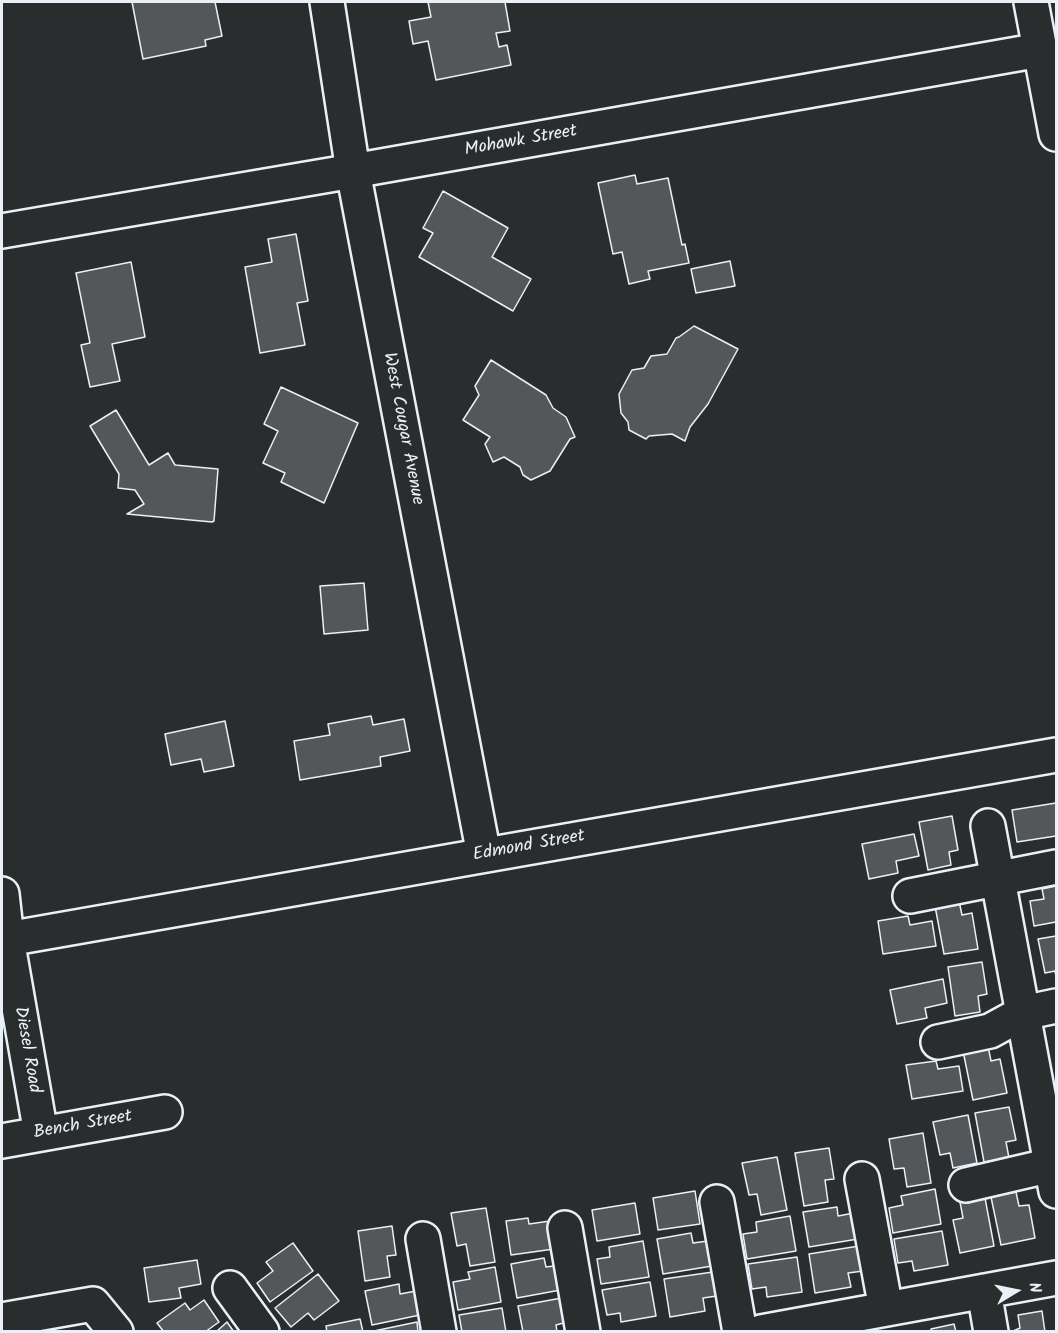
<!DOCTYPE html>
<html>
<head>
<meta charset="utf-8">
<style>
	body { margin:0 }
	#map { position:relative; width:1058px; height:1333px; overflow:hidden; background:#2a2d2e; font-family:Kalam,sans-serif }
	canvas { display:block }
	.frame { position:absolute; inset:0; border:3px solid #e8f1f8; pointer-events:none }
	.north { position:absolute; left:986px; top:1261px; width:60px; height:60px; -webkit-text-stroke:4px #2a2d2e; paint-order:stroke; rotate:80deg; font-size:16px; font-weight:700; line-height:24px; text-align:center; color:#e8f1f8 }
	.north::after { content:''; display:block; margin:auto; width:21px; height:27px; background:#e8f1f8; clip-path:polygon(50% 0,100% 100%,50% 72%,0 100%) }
</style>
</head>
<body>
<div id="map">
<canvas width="1058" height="1333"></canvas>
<div class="frame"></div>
<div class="north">N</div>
</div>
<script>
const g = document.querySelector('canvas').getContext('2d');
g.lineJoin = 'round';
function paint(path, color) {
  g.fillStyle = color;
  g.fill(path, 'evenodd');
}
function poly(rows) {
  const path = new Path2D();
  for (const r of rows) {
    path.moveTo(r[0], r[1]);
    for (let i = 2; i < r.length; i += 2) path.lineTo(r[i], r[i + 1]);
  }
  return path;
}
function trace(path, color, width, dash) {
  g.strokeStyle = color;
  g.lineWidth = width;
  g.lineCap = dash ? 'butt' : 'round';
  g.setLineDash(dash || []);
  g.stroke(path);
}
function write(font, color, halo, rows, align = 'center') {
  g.font = font + ' Kalam,sans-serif';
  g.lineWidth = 5;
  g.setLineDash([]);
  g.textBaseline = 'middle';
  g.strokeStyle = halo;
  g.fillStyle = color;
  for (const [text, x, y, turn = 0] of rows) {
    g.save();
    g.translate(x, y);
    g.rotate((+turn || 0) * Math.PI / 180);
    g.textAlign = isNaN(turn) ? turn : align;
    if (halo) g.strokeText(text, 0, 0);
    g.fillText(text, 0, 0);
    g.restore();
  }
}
const building = poly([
	[132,2,215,2,222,36,205,40,206,46,143,59,132,2],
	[428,2,505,2,510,31,496,33,499,47,507,45,511,65,436,80,428,41,413,44,409,21,431,17,428,2],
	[635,175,637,184,668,178,682,245,685,244,689,263,648,271,650,279,629,284,622,252,613,254,598,183,635,175],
	[443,191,508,228,492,257,531,279,513,311,419,257,433,233,423,228,443,191],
	[296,234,308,301,297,303,305,345,260,353,245,267,272,262,268,239,296,234],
	[730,261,735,286,696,293,691,269,730,261],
	[131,262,145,337,112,344,120,381,90,387,81,345,90,343,76,273,131,262],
	[694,326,738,349,708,404,690,427,685,441,672,434,649,436,646,439,629,430,628,422,621,413,619,394,632,370,644,368,651,356,667,354,676,338,679,337,694,326],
	[491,360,546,395,553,408,566,417,575,437,570,439,550,471,531,480,523,475,520,467,504,457,493,462,485,444,490,437,463,420,479,395,475,386,491,360],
	[281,387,358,423,324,503,281,482,285,473,263,463,278,431,264,424,281,387],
	[116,410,149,465,168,453,175,465,218,469,214,521,212,522,127,514,144,504,135,490,118,488,119,474,90,426,116,410],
	[364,583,368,630,324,634,320,586,364,583],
	[371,716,373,725,404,719,410,751,380,757,381,766,300,780,294,741,330,735,328,724,371,716],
	[225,721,234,766,204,772,201,759,171,765,165,734,225,721],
	[1056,803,1056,836,1017,842,1012,810,1056,803],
	[952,816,958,850,949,852,951,865,928,870,919,822,952,816],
	[914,834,919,856,896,861,898,873,869,879,862,844,914,834],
	[1056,886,1056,922,1034,926,1030,901,1044,899,1042,889,1056,886],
	[959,901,962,915,972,913,978,949,944,954,935,906,959,901],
	[908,916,910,925,932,921,936,946,883,954,878,921,908,916],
	[1056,936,1056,976,1055,971,1045,973,1038,939,1056,936],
	[982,962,987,994,978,996,980,1012,955,1016,948,967,982,962],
	[943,979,947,1003,925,1008,927,1018,897,1024,890,990,943,979],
	[988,1046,991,1061,1000,1059,1007,1093,973,1100,963,1051,988,1046],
	[936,1061,938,1069,959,1066,963,1091,912,1099,906,1065,936,1061],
	[1009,1107,1016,1140,1006,1142,1009,1158,984,1162,975,1113,1009,1107],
	[968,1115,977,1163,953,1168,950,1153,940,1155,933,1122,968,1115],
	[923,1133,931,1183,907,1187,904,1168,894,1169,889,1139,923,1133],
	[829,1148,834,1179,825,1180,828,1202,804,1206,795,1153,829,1148],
	[777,1157,787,1210,761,1215,757,1194,749,1195,742,1163,777,1157],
	[935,1189,941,1224,893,1233,889,1208,903,1205,901,1196,935,1189],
	[695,1191,700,1224,658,1230,653,1198,695,1191],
	[1016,1192,1019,1206,1029,1205,1035,1238,1001,1245,991,1197,1016,1192],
	[985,1198,994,1246,960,1253,953,1220,963,1218,960,1202,985,1198],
	[635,1203,640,1234,597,1241,592,1210,635,1203],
	[837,1207,838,1216,854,1213,858,1239,809,1247,803,1212,837,1207],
	[486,1208,495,1262,470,1266,466,1244,457,1246,451,1213,486,1208],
	[790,1216,796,1251,747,1259,743,1234,757,1232,756,1222,790,1216],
	[528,1218,529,1224,550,1221,554,1249,511,1255,506,1221,528,1218],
	[392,1226,396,1255,387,1256,390,1277,365,1281,358,1231,392,1226],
	[942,1231,948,1265,914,1271,912,1261,898,1263,894,1239,942,1231],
	[691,1233,693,1243,708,1241,712,1266,663,1274,657,1239,691,1233],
	[643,1241,649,1277,601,1284,597,1259,610,1257,609,1247,643,1241],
	[293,1243,313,1271,270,1302,257,1283,273,1271,266,1262,293,1243],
	[859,1246,863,1271,848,1273,851,1287,815,1293,809,1254,859,1246],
	[797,1257,802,1292,767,1297,766,1287,752,1289,748,1264,797,1257],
	[544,1258,546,1267,561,1265,566,1289,517,1298,511,1264,544,1258],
	[197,1260,201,1284,179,1288,181,1298,149,1302,144,1268,197,1260],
	[495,1267,501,1302,458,1310,453,1282,470,1279,468,1272,495,1267],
	[713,1272,717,1296,703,1298,705,1311,670,1317,664,1279,713,1272],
	[318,1274,339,1301,314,1320,308,1313,291,1327,275,1308,318,1274],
	[650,1282,656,1316,621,1322,620,1313,607,1315,602,1290,650,1282],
	[399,1284,400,1294,416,1291,420,1315,372,1325,365,1291,399,1284],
	[567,1297,571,1321,556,1325,557,1332,523,1332,518,1306,567,1297],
	[204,1300,219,1322,205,1332,164,1332,157,1323,185,1303,190,1310,204,1300],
	[502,1308,506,1332,462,1332,459,1315,502,1308],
	[1042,1311,1045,1332,1011,1332,1020,1328,1018,1315,1042,1311],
	[360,1319,363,1332,327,1332,326,1326,360,1319],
	[227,1322,234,1332,216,1332,227,1322],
	[417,1322,418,1332,374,1331,417,1322],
	[954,1324,956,1332,931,1332,931,1329,954,1324]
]);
const minor = poly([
	[327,2,353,171,484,855],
	[1031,2,1056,134],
	[2,231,353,171,1040,50],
	[988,826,1056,1191],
	[2,894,7,939,41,1134],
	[910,896,1056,867],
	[2,940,1056,755],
	[938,1042,990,1031,1023,1013,1056,1006],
	[2,1141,165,1112],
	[862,1179,886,1309],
	[966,1185,1056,1164],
	[717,1202,740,1332],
	[565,1228,583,1332],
	[423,1239,439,1332],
	[230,1288,262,1332],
	[984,1291,991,1332],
	[2,1320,93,1304,116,1332],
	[761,1332,1056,1278]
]);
const streetNames = [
	["Mohawk Street",521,142,-10],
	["West Cougar Avenue",402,429,79],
	["Edmond Street",529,847,-10],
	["Diesel Road",26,1050,80],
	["Bench Street",83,1126,-10]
];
paint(building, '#535759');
trace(building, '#e8f1f8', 1.5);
trace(minor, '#e8f1f8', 38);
trace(minor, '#2a2d2e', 33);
write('18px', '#e8f1f8', '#2a2d2e', streetNames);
</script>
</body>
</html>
